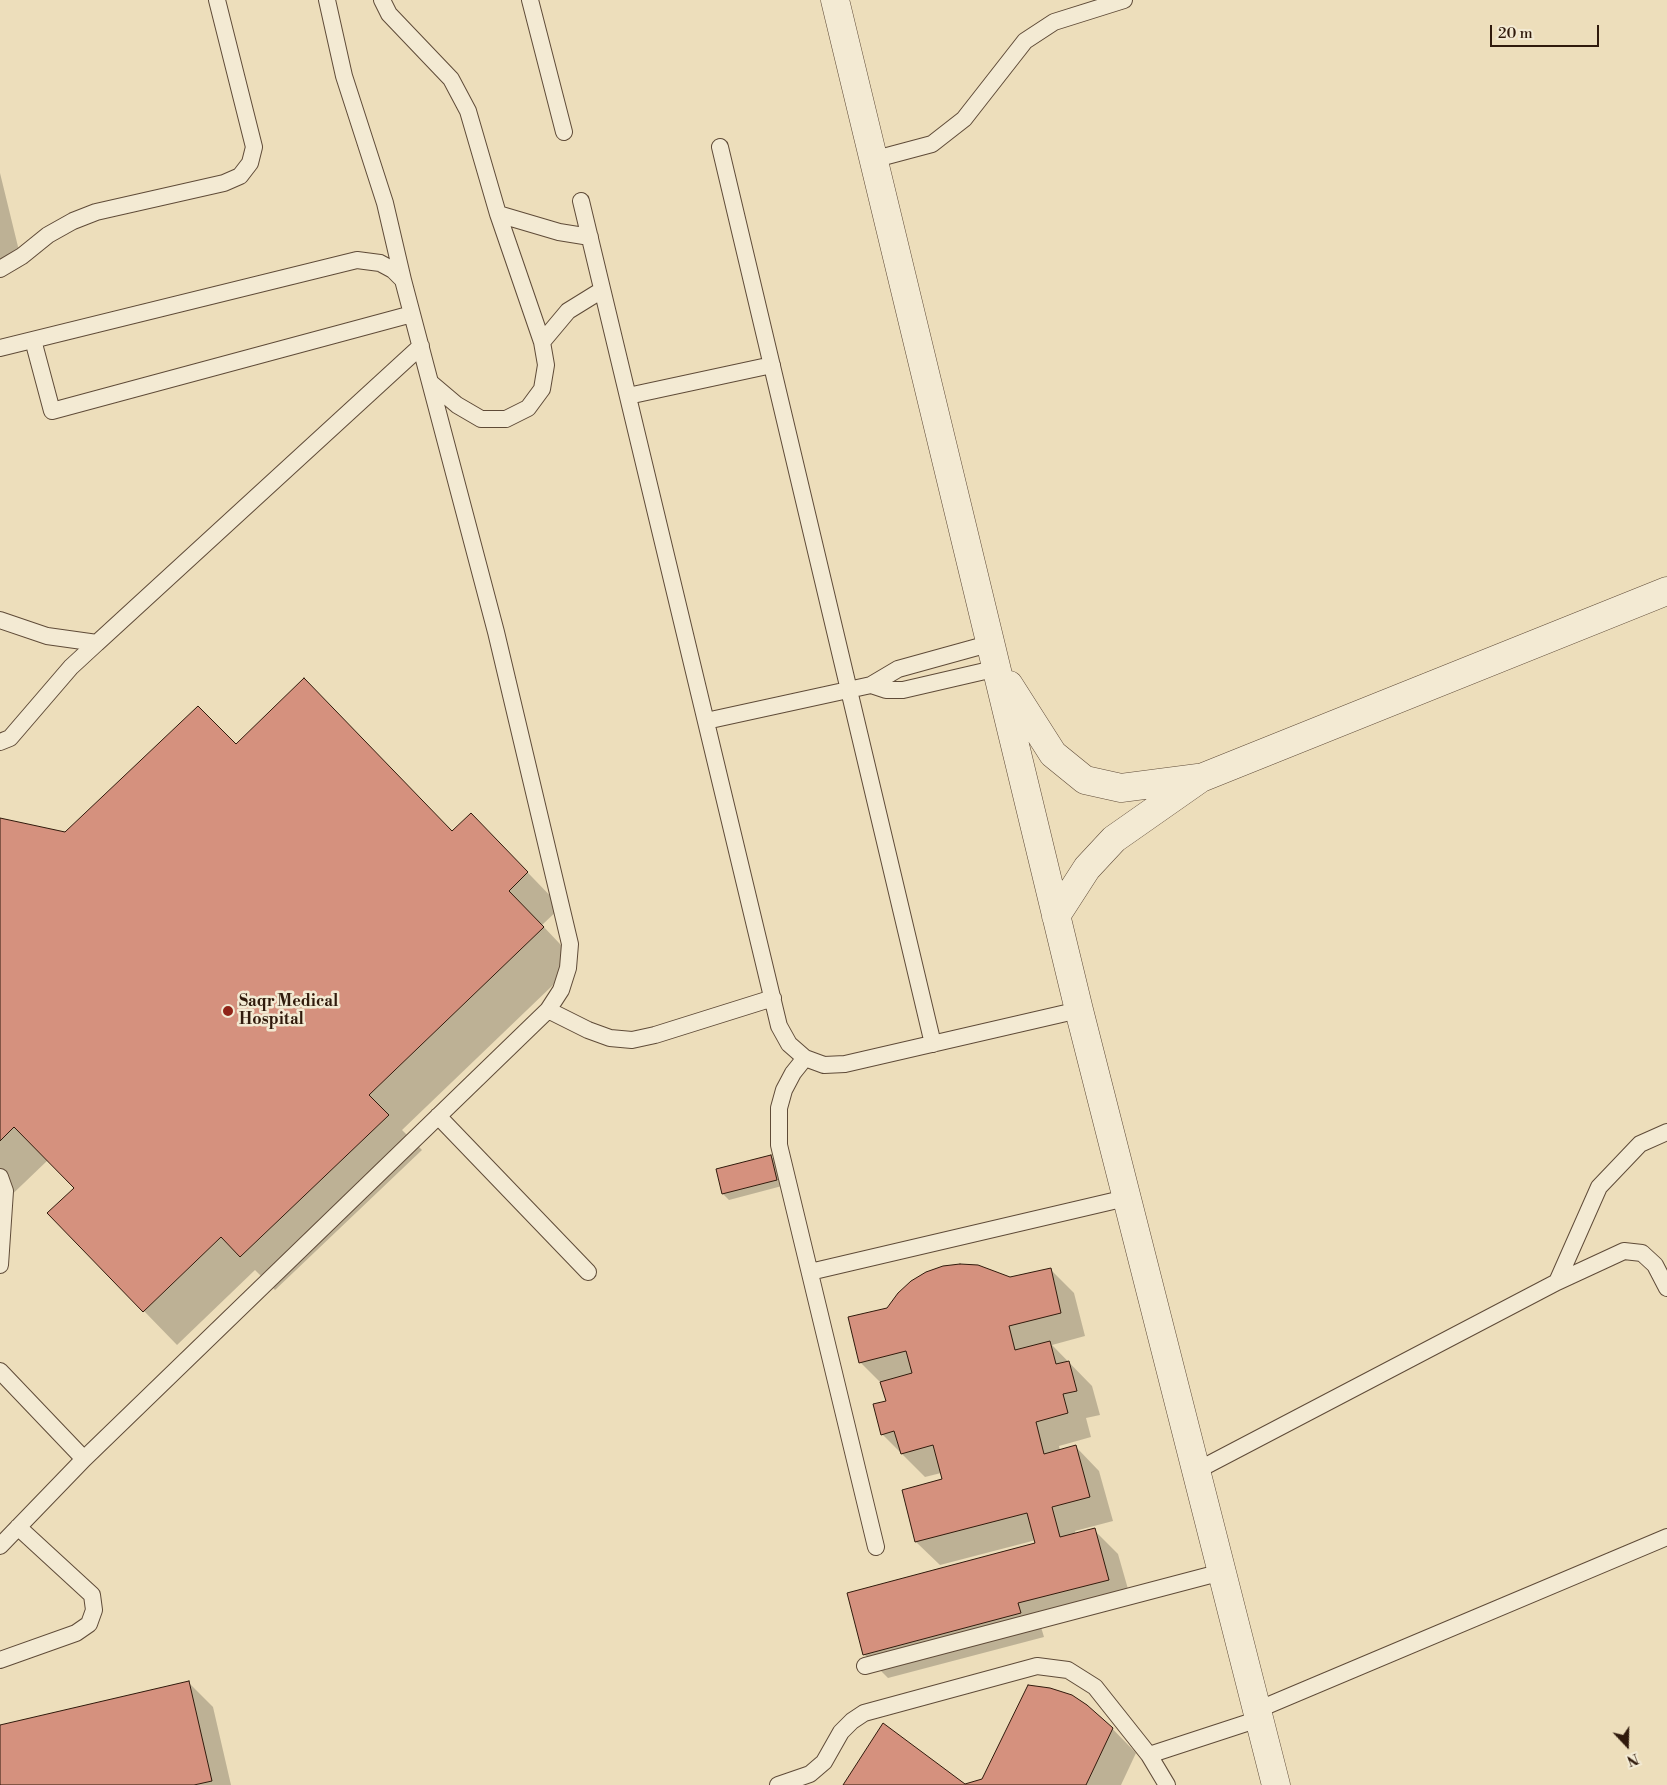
<!DOCTYPE html>
<html>
<head>
<meta charset="utf-8">
<style>
	body { margin:0 }
	#map { position:relative; width:1667px; height:1785px; overflow:hidden; background:#eddebb; font-family:"Libre Bodoni",serif }
	canvas { display:block }
	.north { position:absolute; left:1602px; top:1720px; width:50px; height:50px; -webkit-text-stroke:4px #f3ead3; paint-order:stroke; rotate:159deg; font-size:14px; font-weight:700; line-height:20px; text-align:center; color:#301a0c }
	.north::after { content:''; display:block; margin:auto; width:18px; height:22px; background:#301a0c; clip-path:polygon(50% 0,100% 100%,50% 72%,0 100%) }
	.scale { position:absolute; left:1490px; top:25px; width:109px; height:22px; box-sizing:border-box; border:2px solid #301a0c; border-top:0; padding-left:6px; font-size:15px; line-height:18px; white-space:nowrap; color:#301a0c; -webkit-text-stroke:4px #f3ead3; paint-order:stroke }
</style>
</head>
<body>
<div id="map">
<canvas width="1667" height="1785"></canvas>
<div class="north">N</div>
<div class="scale">20 m</div>
</div>
<script>
const g = document.querySelector('canvas').getContext('2d');
g.lineJoin = 'round';
function paint(path, color) {
  g.fillStyle = color;
  g.fill(path, 'evenodd');
}
function poly(rows) {
  const path = new Path2D();
  for (const r of rows) {
    path.moveTo(r[0], r[1]);
    for (let i = 2; i < r.length; i += 2) path.lineTo(r[i], r[i + 1]);
  }
  return path;
}
function trace(path, color, width, dash) {
  g.strokeStyle = color;
  g.lineWidth = width;
  g.lineCap = dash ? 'butt' : 'round';
  g.setLineDash(dash || []);
  g.stroke(path);
}
function write(font, color, halo, rows, align = 'center') {
  g.font = font + ' "Libre Bodoni",serif';
  g.lineWidth = 5;
  g.setLineDash([]);
  g.textBaseline = 'middle';
  g.strokeStyle = halo;
  g.fillStyle = color;
  for (const [text, x, y, turn = 0] of rows) {
    g.save();
    g.translate(x, y);
    g.rotate((+turn || 0) * Math.PI / 180);
    g.textAlign = isNaN(turn) ? turn : align;
    if (halo) g.strokeText(text, 0, 0);
    g.fillText(text, 0, 0);
    g.restore();
  }
}
const shadow = poly([
	[0,173,22,263,0,269],
	[236,746,452,832,504,848,561,907,542,925,577,962,402,1130,422,1150,275,1290,255,1270,177,1345,144,1311,75,1188,48,1160,0,1206,0,820,65,834],
	[771,1156,776,1162,782,1186,729,1200,723,1194,718,1170],
	[1050,1269,1074,1293,1085,1336,1052,1345,1092,1386,1100,1415,1086,1418,1091,1437,1059,1446,1060,1451,1076,1447,1099,1471,1113,1521,1075,1531,1076,1535,1094,1530,1118,1554,1132,1603,1041,1627,1044,1637,888,1678,864,1654,1037,1544,1036,1540,940,1565,916,1542,943,1480,941,1473,925,1477,882,1434,887,1402,882,1384,860,1362,1010,1279],
	[189,1683,213,1707,231,1785,0,1785,0,1726],
	[1071,1697,1100,1716,1136,1753,1121,1785,966,1785,983,1780]
]);
const building = poly([
	[304,678,452,831,471,813,528,872,509,891,544,927,369,1095,389,1115,240,1257,221,1237,143,1312,47,1213,74,1188,14,1127,0,1141,0,818,65,832,198,706,236,744,304,678],
	[771,1155,777,1180,722,1194,716,1169,771,1155],
	[960,1264,978,1265,1010,1277,1051,1268,1061,1313,1009,1326,1015,1350,1050,1341,1056,1364,1069,1361,1077,1391,1063,1394,1068,1413,1036,1422,1044,1454,1076,1445,1090,1497,1052,1507,1060,1537,1095,1528,1109,1580,1018,1603,1021,1613,863,1655,847,1593,1035,1543,1027,1513,915,1542,902,1490,942,1479,933,1445,901,1454,894,1431,881,1435,873,1404,886,1401,880,1382,912,1373,906,1351,859,1363,848,1317,887,1308,898,1293,911,1281,926,1272,943,1266,960,1264],
	[189,1681,212,1781,194,1785,0,1785,0,1725,189,1681],
	[1028,1685,1050,1688,1072,1695,1087,1705,1113,1728,1086,1785,843,1785,883,1723,965,1784,982,1779,1028,1685]
]);
const service = poly([
	[327,0,344,76,385,203,403,280],
	[382,0,389,14,451,79,468,111,498,214,542,342,546,365,542,389,528,408,506,419,481,419,457,405,431,383],
	[530,0,564,132],
	[720,147,933,1044],
	[872,160,932,144,964,119,1025,41,1054,22,1124,0],
	[581,201,779,1026,789,1044,805,1058,824,1065,845,1064,1079,1010],
	[498,214,559,232,590,237],
	[0,269,22,256,48,235,73,221,96,212,224,183,240,176,250,163,254,147,217,0],
	[33,340,52,411,412,314],
	[542,342,568,311,602,290],
	[0,348,357,260,380,263,393,270,403,280,496,632,570,944,568,968,561,990,548,1010,84,1459,0,1546],
	[628,396,772,365],
	[0,620,47,636,97,643,71,667,10,738,0,742],
	[97,643,421,346],
	[871,685,886,690,903,690,998,668],
	[706,721,871,685,898,669,992,643],
	[548,1010,588,1030,610,1038,632,1040,655,1035,773,998],
	[805,1058,793,1073,784,1090,779,1108,779,1145,876,1547],
	[438,1116,588,1272],
	[0,1177,5,1191,0,1265],
	[810,1272,1126,1198],
	[1557,1282,1599,1187,1640,1144,1667,1132],
	[0,1371,84,1459],
	[1196,1471,1557,1282,1624,1251,1642,1253,1655,1265,1667,1288],
	[0,1660,76,1633,89,1624,94,1610,92,1595,18,1527],
	[865,1666,1222,1572],
	[1257,1710,1667,1537],
	[1149,1755,1259,1719],
	[778,1785,810,1774,824,1762,841,1732,852,1721,864,1713,1037,1666,1068,1670,1095,1687,1149,1755,1167,1785]
]);
const minor = poly([
	[835,0,1079,1010,1276,1785],
	[1009,685,1053,754,1085,780,1121,788,1198,778],
	[1056,916,1087,868,1114,839,1201,778,1667,591]
]);
const markers = [
	[228,1011,6,"#8f2418"]
];
const poiNames = [
	["Saqr Medical",239,1002],
	["Hospital",239,1020]
];
paint(shadow, '#0003');
paint(building, '#d5917e');
trace(building, '#301a0c', 1);
trace(service, '#5f4b38', 18);
trace(minor, '#5f4b38', 29);
trace(service, '#f3ead3', 16);
trace(minor, '#f3ead3', 28);
for (const [x, y, r, color] of markers) {
  const dot = new Path2D();
  dot.arc(x, y, r, 0, 2 * Math.PI);
  g.fillStyle = color;
  g.fill(dot);
  trace(dot, '#f3ead3', 2);
}
write('bold 16px', '#301a0c', '#f3ead3', poiNames, 'left');
</script>
</body>
</html>
